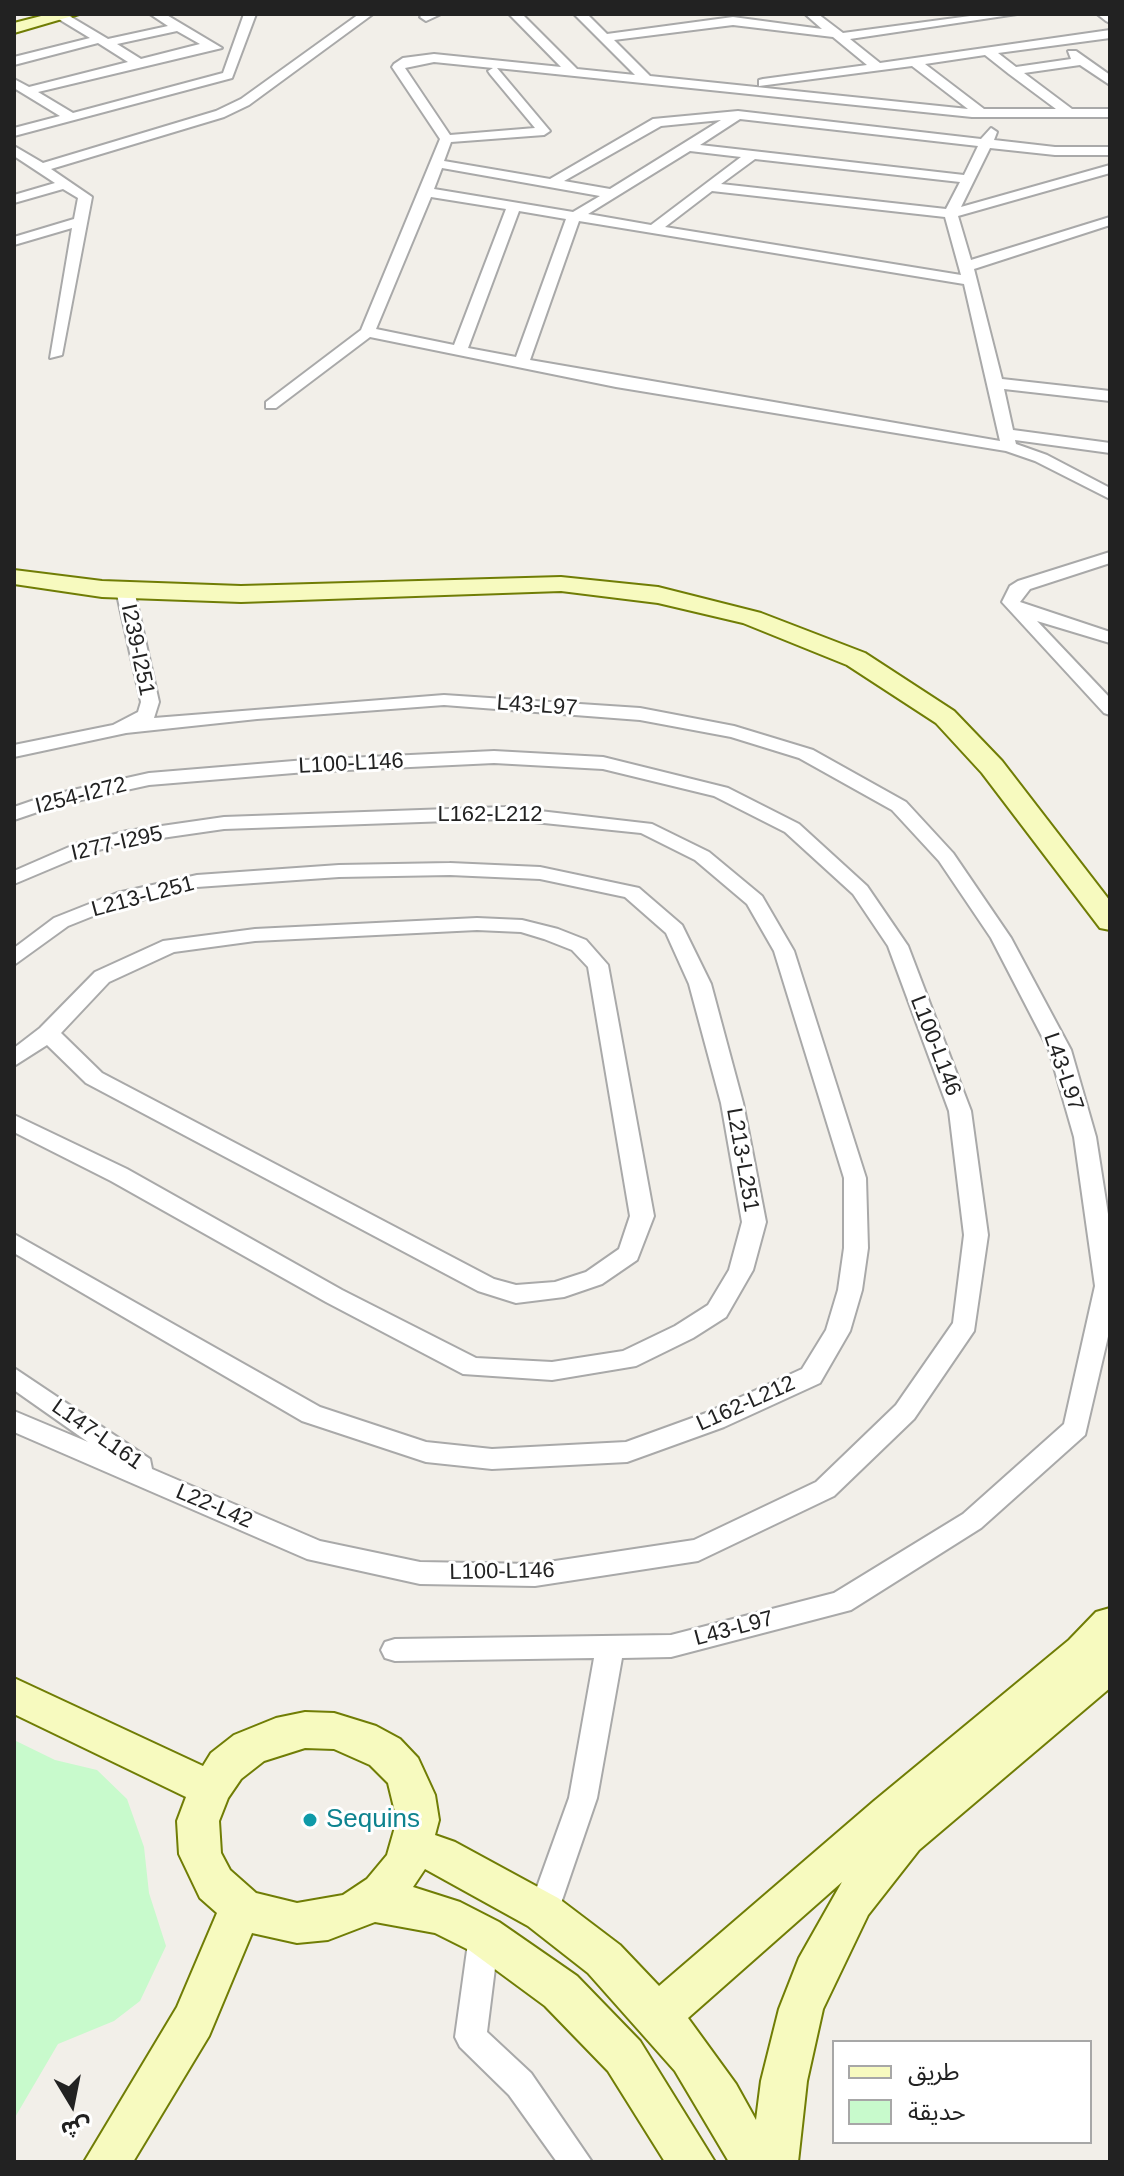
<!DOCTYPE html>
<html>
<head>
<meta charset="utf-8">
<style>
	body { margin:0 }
	#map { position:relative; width:1124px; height:2176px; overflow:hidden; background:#f2efe9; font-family:Arial,"Noto Sans Arabic",sans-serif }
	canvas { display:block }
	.frame { position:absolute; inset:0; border:16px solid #222; pointer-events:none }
	.legend { position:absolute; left:832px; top:2040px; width:260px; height:104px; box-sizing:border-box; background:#fff; border:2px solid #a7a7a7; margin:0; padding:10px 14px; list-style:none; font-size:24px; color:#222 }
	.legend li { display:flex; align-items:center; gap:16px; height:40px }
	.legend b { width:40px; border:2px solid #a7a7a7 }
	.north { position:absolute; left:32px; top:2064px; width:80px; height:80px; -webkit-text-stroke:6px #fff; paint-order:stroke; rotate:170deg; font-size:22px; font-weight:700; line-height:32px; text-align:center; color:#222 }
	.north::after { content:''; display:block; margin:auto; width:28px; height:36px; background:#222; clip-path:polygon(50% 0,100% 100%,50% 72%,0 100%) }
</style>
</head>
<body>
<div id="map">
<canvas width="1124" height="2176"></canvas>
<div class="frame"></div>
<ul class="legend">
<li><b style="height:10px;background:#f7fabf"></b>طريق</li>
<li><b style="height:22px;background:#c8facc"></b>حديقة</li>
</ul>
<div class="north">ش</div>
</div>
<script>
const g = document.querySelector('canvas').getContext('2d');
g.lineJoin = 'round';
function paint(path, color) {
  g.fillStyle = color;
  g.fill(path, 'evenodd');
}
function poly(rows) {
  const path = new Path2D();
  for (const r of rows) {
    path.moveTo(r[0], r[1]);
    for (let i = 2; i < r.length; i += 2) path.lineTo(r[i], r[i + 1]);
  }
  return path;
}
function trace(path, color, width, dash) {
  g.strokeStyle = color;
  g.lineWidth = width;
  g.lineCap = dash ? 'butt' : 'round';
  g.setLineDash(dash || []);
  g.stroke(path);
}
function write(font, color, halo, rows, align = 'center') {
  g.font = font + ' Arial,sans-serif';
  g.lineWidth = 6;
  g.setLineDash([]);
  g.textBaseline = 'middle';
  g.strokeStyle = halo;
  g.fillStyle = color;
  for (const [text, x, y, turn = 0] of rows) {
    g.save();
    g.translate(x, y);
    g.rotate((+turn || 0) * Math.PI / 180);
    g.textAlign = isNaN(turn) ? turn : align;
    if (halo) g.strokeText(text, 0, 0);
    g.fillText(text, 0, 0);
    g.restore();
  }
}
const park = poly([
	[14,1740,55,1760,97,1770,127,1799,144,1847,149,1893,166,1946,140,2001,114,2021,58,2044,14,2119]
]);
const street = poly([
	[57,14,66,14,108,39,168,26,150,14,165,14,222,48,38,92,73,113,223,73,244,14,256,14,232,78,14,136,14,128,60,116,14,88,14,79,29,87,128,62,98,43,14,65,14,57,90,38,57,18,57,14],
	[177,31,200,44,141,59,117,44,177,31],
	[359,14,373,14,249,105,224,117,51,169,92,197,62,355,50,358,72,228,14,245,14,237,74,219,78,198,63,189,14,203,14,195,55,183,14,156,14,146,43,163,216,111,241,99,359,14],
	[423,14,441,14,426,21,420,17,423,14],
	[509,14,522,14,577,69,635,75,574,14,587,14,607,34,733,17,822,29,805,14,818,14,843,33,985,14,1017,14,850,39,880,63,1110,30,1110,38,998,53,1016,67,1071,59,1068,51,1076,51,1110,75,1110,85,1080,65,1024,73,1072,109,1110,109,1110,117,972,117,497,68,550,131,544,135,451,142,444,161,550,179,653,119,738,111,981,139,991,128,997,132,994,140,1055,147,1110,147,1110,155,1055,155,990,148,961,207,1110,165,1110,173,958,216,971,260,1110,217,1110,225,974,269,1002,379,1110,391,1110,401,1004,389,1013,430,1110,443,1110,453,1015,440,1016,444,1047,455,1110,488,1110,499,1035,461,1006,451,616,387,370,337,276,408,266,408,266,402,361,330,440,139,392,67,394,64,403,58,434,54,561,67,509,14],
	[733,25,833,37,867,65,763,79,759,80,759,86,912,66,968,109,650,76,614,40,733,25],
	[985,55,1009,74,1056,109,984,109,925,64,985,55],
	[434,62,493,68,488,71,490,74,535,128,450,135,405,68,434,62],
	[740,119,978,146,964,175,700,145,740,119],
	[721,120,610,189,564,181,661,126,721,120],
	[690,151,741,157,651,225,588,214,690,151],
	[755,159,960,182,946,209,721,184,755,159],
	[442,168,600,196,573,212,434,189,442,168],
	[712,191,945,217,961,275,665,227,712,191],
	[431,197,506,209,454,345,376,329,431,197],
	[519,211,566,219,516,357,468,348,519,211],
	[579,221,964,284,1000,441,530,360,579,221],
	[1097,14,1110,14,1110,23,1106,21,1097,14],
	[1110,552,1110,563,1030,589,1020,602,1110,632,1110,643,1037,621,1110,698,1110,715,1104,713,1002,602,1010,586,1018,581,1110,552],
	[125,585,134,590,159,702,154,718,444,695,640,708,734,726,813,750,906,802,953,853,1011,938,1071,1050,1096,1137,1110,1227,1110,1328,1085,1435,981,1528,851,1610,671,1657,622,1658,597,1798,558,1912,554,1922,543,1926,532,1922,528,1912,569,1798,594,1658,395,1661,385,1658,381,1650,385,1642,395,1639,671,1635,834,1593,963,1514,1064,1424,1095,1286,1074,1137,1049,1050,991,938,939,861,892,810,799,758,731,737,640,720,444,705,257,719,126,733,14,757,14,745,113,725,138,712,141,702,116,590,125,585],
	[494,751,603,757,728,788,799,824,867,886,908,946,971,1111,988,1235,974,1331,914,1419,834,1496,698,1561,535,1586,420,1584,307,1559,14,1432,14,1411,88,1442,14,1390,14,1368,150,1459,152,1469,320,1541,420,1562,535,1564,694,1540,816,1482,896,1405,953,1323,964,1235,949,1111,888,946,853,894,785,832,714,796,603,769,494,763,306,772,149,785,58,805,14,820,14,807,46,796,149,773,306,760,494,751],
	[505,807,652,824,709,852,762,896,794,951,866,1178,868,1248,862,1290,850,1331,820,1383,724,1427,627,1462,492,1469,426,1462,302,1421,14,1253,14,1234,320,1407,426,1442,492,1449,626,1442,706,1413,802,1369,826,1330,838,1290,844,1248,844,1178,774,951,747,904,695,860,641,833,505,819,224,829,127,843,90,852,14,884,14,871,76,844,127,831,224,817,505,807],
	[450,863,540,867,639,888,682,925,711,984,743,1103,766,1222,753,1270,726,1317,693,1338,636,1366,552,1380,463,1374,326,1302,111,1181,14,1132,14,1115,127,1169,342,1290,476,1358,552,1362,623,1351,675,1326,708,1305,729,1270,742,1222,721,1103,689,984,666,933,625,897,540,879,450,875,339,877,197,887,123,904,68,926,14,965,14,948,54,918,117,893,197,875,339,865,450,863],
	[477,918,522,920,558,929,586,940,608,965,654,1216,637,1260,602,1284,564,1297,516,1303,478,1291,86,1083,47,1045,14,1066,14,1048,40,1028,95,972,163,941,255,929,477,918],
	[477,930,521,932,544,939,572,950,588,967,630,1216,619,1249,586,1272,555,1282,516,1285,494,1279,102,1073,61,1033,109,982,174,952,255,941,477,930],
	[484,1922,495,1926,499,1936,487,2032,531,2073,592,2162,557,2162,509,2095,460,2047,455,2037,469,1936,473,1926,484,1922]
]);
const secondary = poly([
	[49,14,79,14,14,33,14,23,49,14],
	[14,570,102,581,241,586,561,577,658,587,761,613,865,653,954,711,1002,761,1110,901,1110,930,1100,928,982,773,936,723,847,665,743,623,658,603,561,591,241,602,102,597,14,584,14,570],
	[1110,1608,1110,1688,919,1850,868,1915,823,2009,807,2081,798,2162,729,2162,675,2071,588,1973,528,1926,425,1869,413,1887,460,1902,499,1922,577,1976,640,2041,715,2162,665,2162,608,2071,545,2006,469,1950,435,1933,375,1922,328,1940,297,1943,252,1933,209,2036,133,2162,84,2162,177,2007,217,1913,200,1898,179,1854,177,1821,186,1797,14,1714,14,1678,203,1766,211,1753,234,1735,276,1718,305,1712,334,1713,376,1726,400,1739,418,1758,435,1795,439,1820,435,1835,455,1842,558,1898,620,1945,659,1986,874,1801,1069,1640,1096,1612,1110,1608],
	[305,1748,334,1749,370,1765,388,1783,397,1820,387,1855,367,1879,343,1895,297,1903,256,1893,230,1870,221,1853,219,1821,228,1798,241,1779,264,1761,305,1748],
	[842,1882,799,1958,779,2009,761,2081,756,2120,736,2084,688,2018,842,1882]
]);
const markers = [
	[310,1820,8,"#0f9aa8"]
];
const streetNames = [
	["I239-I251",137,650,78],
	["L43-L97",537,706,4],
	["L100-L146",351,764,-3],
	["I254-I272",81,796,-14],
	["L162-L212",490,815],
	["I277-I295",117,844,-13],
	["L213-L251",143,897,-15],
	["L100-L146",935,1046,69],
	["L43-L97",1063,1072,71],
	["L213-L251",742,1160,80],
	["L162-L212",746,1404,-24],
	["L147-L161",97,1435,35],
	["L22-L42",214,1507,23],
	["L100-L146",502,1572,-1],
	["L43-L97",734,1629,-15]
];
const nearCulturenames = [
	["Sequins",326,1820]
];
paint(park, '#c8facc');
trace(street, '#a9a9a9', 4);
trace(secondary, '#707d05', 4);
paint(street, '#fff');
paint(secondary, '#f7fabf');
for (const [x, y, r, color] of markers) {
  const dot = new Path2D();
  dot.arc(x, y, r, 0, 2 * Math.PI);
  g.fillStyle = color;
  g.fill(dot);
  trace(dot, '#fff', 3);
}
write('22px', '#222', '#fff', streetNames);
write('26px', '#0d838f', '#fff', nearCulturenames, 'left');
</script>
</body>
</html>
